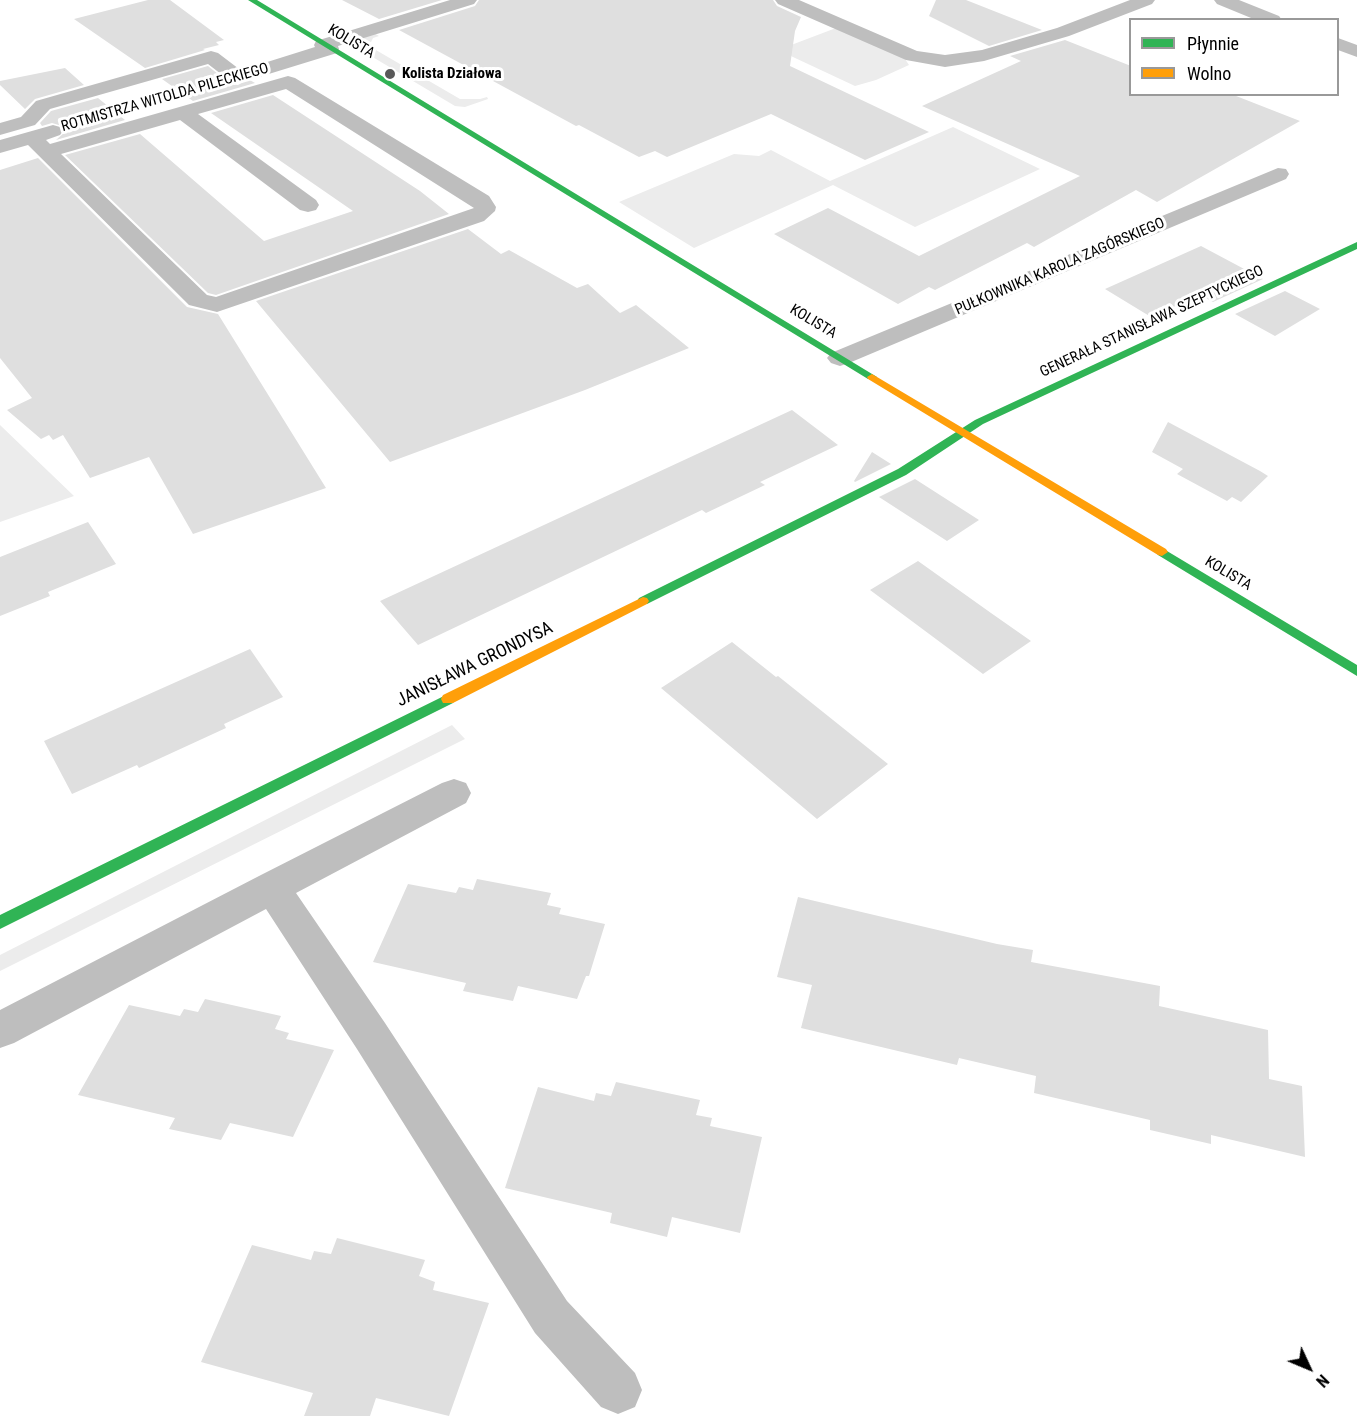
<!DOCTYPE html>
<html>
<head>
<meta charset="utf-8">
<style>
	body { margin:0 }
	#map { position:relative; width:1357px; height:1416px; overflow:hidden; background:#fff; font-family:"Roboto Condensed",sans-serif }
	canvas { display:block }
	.legend { position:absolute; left:1129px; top:18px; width:210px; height:78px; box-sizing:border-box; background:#fff; border:2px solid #999; margin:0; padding:8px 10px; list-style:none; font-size:18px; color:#000 }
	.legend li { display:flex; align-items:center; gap:12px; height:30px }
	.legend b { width:30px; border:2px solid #999 }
	.north { position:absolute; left:1279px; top:1338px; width:60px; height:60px; -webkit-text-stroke:4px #fff; paint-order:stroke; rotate:134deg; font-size:16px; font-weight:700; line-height:24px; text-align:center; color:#000 }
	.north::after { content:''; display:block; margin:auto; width:21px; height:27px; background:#000; clip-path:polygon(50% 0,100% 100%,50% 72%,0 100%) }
</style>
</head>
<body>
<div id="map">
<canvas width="1357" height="1416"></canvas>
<ul class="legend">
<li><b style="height:8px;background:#30b455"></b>Płynnie</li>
<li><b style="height:8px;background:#ff9f0a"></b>Wolno</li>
</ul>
<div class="north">N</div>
</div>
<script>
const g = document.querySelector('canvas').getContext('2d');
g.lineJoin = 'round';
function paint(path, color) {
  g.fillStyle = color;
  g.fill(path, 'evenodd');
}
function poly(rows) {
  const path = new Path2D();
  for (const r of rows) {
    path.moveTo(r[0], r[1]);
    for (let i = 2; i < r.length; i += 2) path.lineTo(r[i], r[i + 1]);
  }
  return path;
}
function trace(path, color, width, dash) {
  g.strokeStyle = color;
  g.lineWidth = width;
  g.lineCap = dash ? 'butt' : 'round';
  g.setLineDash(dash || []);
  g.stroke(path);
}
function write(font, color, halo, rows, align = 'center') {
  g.font = font + ' "Roboto Condensed",sans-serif';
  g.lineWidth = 6;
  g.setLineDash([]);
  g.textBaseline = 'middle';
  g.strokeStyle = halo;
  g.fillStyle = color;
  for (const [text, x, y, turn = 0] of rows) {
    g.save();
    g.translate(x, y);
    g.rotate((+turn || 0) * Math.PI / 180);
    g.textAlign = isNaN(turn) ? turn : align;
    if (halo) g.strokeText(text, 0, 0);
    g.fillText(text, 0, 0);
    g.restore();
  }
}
const green = poly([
	[836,28,903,56,909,65,876,80,855,86,778,50],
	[374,33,379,36,373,38,369,46,460,99,480,99,487,97,488,99,465,107,455,106,349,43,352,40],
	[953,127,1040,169,915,227,833,185,694,248,619,202,734,154,759,156,771,150,830,181],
	[0,425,74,496,0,522],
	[452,725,465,739,0,971,0,955]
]);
const building = poly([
	[148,0,170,0,224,40,216,42,219,45,203,49,205,50,145,68,74,19],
	[342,0,442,0,379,19],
	[479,0,773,0,777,6,801,17,795,31,790,66,929,132,865,160,771,114,667,157,655,151,639,157,579,125,576,126,399,30,475,6],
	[936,0,966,0,1042,30,989,46,929,16],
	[1065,40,1131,66,1131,94,1231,94,1300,121,1157,202,1136,190,1034,247,1027,243,935,290,929,287,898,304,774,234,828,208,919,256,1080,176,922,106,1021,61,1010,56],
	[208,66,229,83,238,85,248,79,255,83,193,101,162,79],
	[65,68,84,85,35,99,25,109,0,85,0,81],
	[273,95,420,191,449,214,216,295,208,293,65,155,140,134,264,241,353,211,211,113],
	[98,98,125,120,56,140,65,132,62,126,52,123,42,126,40,123,51,111],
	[38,158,187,307,218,314,326,488,193,534,149,457,90,478,63,435,53,440,49,435,41,439,7,410,32,398,0,358,0,170],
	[468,229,501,254,509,250,577,288,588,284,620,313,636,305,689,348,585,390,390,462,256,301],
	[1201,246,1263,279,1213,302,1200,295,1151,317,1105,289],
	[1285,291,1320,309,1275,336,1235,314],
	[792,410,838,445,760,482,765,485,706,513,702,510,418,645,380,601],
	[1168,422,1260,471,1268,476,1241,502,1232,497,1227,501,1177,474,1183,469,1152,452],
	[872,452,891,464,855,482,854,481],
	[915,479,979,520,947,541,879,497],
	[88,522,116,564,48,592,50,596,0,616,0,557],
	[918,561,991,613,1031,641,983,674,870,590],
	[732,642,776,677,778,676,888,764,817,819,661,688],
	[250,649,283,697,224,724,226,728,139,768,137,765,72,794,44,741],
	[477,879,551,893,547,905,561,908,559,914,605,924,589,976,586,976,577,999,518,986,513,1001,463,991,466,983,373,962,408,884,456,893,459,887,473,890],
	[798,897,997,944,1033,950,1031,962,1160,986,1159,1006,1268,1030,1269,1079,1302,1086,1305,1157,1211,1135,1211,1144,1150,1130,1150,1120,1034,1093,1036,1076,959,1058,957,1065,801,1028,812,985,777,977],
	[205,999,281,1016,275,1029,289,1033,286,1039,334,1050,293,1137,230,1123,221,1140,169,1129,175,1118,78,1095,129,1005,180,1016,184,1009,198,1012],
	[616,1082,700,1100,696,1115,712,1118,710,1126,762,1137,740,1233,672,1217,667,1237,610,1223,612,1213,505,1188,538,1087,594,1101,596,1093,611,1096],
	[337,1238,425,1260,419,1276,435,1282,433,1290,489,1303,449,1416,376,1398,370,1416,304,1416,313,1393,201,1362,252,1245,311,1260,314,1251,331,1254]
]);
const street = poly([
	[450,0,477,0,474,4,338,46,339,49,337,53,259,77,246,77,244,81,237,83,230,81,208,64,50,109,35,125,0,135,0,123,21,117,36,101,211,51,218,53,243,72,245,69,315,47,314,45,316,41,450,0],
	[775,0,799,0,917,51,945,55,982,50,1057,28,1130,0,1155,0,1152,4,1069,36,984,61,945,67,906,60,778,4,775,0],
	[1214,0,1239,0,1279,16,1282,20,1256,20,1217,4,1214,0],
	[1338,38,1357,45,1357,57,1338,50,1338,38],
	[288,76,295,78,489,196,496,207,495,211,484,221,217,312,189,305,28,145,0,153,0,140,46,127,53,125,60,127,63,131,60,135,46,140,50,144,288,76],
	[286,89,474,208,216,297,207,295,61,154,180,120,300,210,308,212,316,210,319,205,316,200,198,114,286,89],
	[1278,168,1286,169,1289,174,1286,179,849,363,840,366,831,363,827,358,831,353,1278,168],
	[454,779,466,783,471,793,466,803,296,893,385,1023,567,1301,635,1373,642,1390,635,1407,618,1414,601,1407,535,1333,357,1049,266,909,14,1043,0,1048,0,1010,259,876,442,783,454,779]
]);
const fast = poly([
	[248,0,257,0,877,377,876,379,868,379,248,0],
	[1357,242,1357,249,983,424,906,475,647,604,639,604,637,601,639,598,898,469,975,420,1357,242],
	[1162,548,1357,665,1357,676,1158,555,1156,552,1158,549,1162,548],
	[448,694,453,695,455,699,453,703,0,929,0,915,448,694]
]);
const slow = poly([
	[872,374,1166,549,1168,552,1162,556,1158,555,868,379,867,377,872,374],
	[643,597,647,598,649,601,647,604,453,703,443,703,441,699,443,695,643,597]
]);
const markers = [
	[390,74,6,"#595959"]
];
const farStreetnames = [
	["KOLISTA",351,42,31],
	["ROTMISTRZA WITOLDA PILECKIEGO",165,98,-16],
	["PUŁKOWNIKA KAROLA ZAGÓRSKIEGO",1060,267,-23],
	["KOLISTA",813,322,31],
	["GENERAŁA STANISŁAWA SZEPTYCKIEGO",1152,322,-25],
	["KOLISTA",1228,574,31]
];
const farPoinames = [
	["Kolista Działowa",402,74]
];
const streetNames = [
	["JANISŁAWA GRONDYSA",475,665,-26]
];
paint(green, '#ececec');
paint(building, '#dfdfdf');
paint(street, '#bebebe');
paint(fast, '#30b455');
paint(slow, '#ff9f0a');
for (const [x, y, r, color] of markers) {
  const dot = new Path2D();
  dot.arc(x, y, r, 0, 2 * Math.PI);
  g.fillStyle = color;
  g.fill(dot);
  trace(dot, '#fff', 2);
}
write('15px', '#000', '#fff', farStreetnames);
write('bold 15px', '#000', '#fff', farPoinames, 'left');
write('18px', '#000', '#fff', streetNames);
</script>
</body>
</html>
